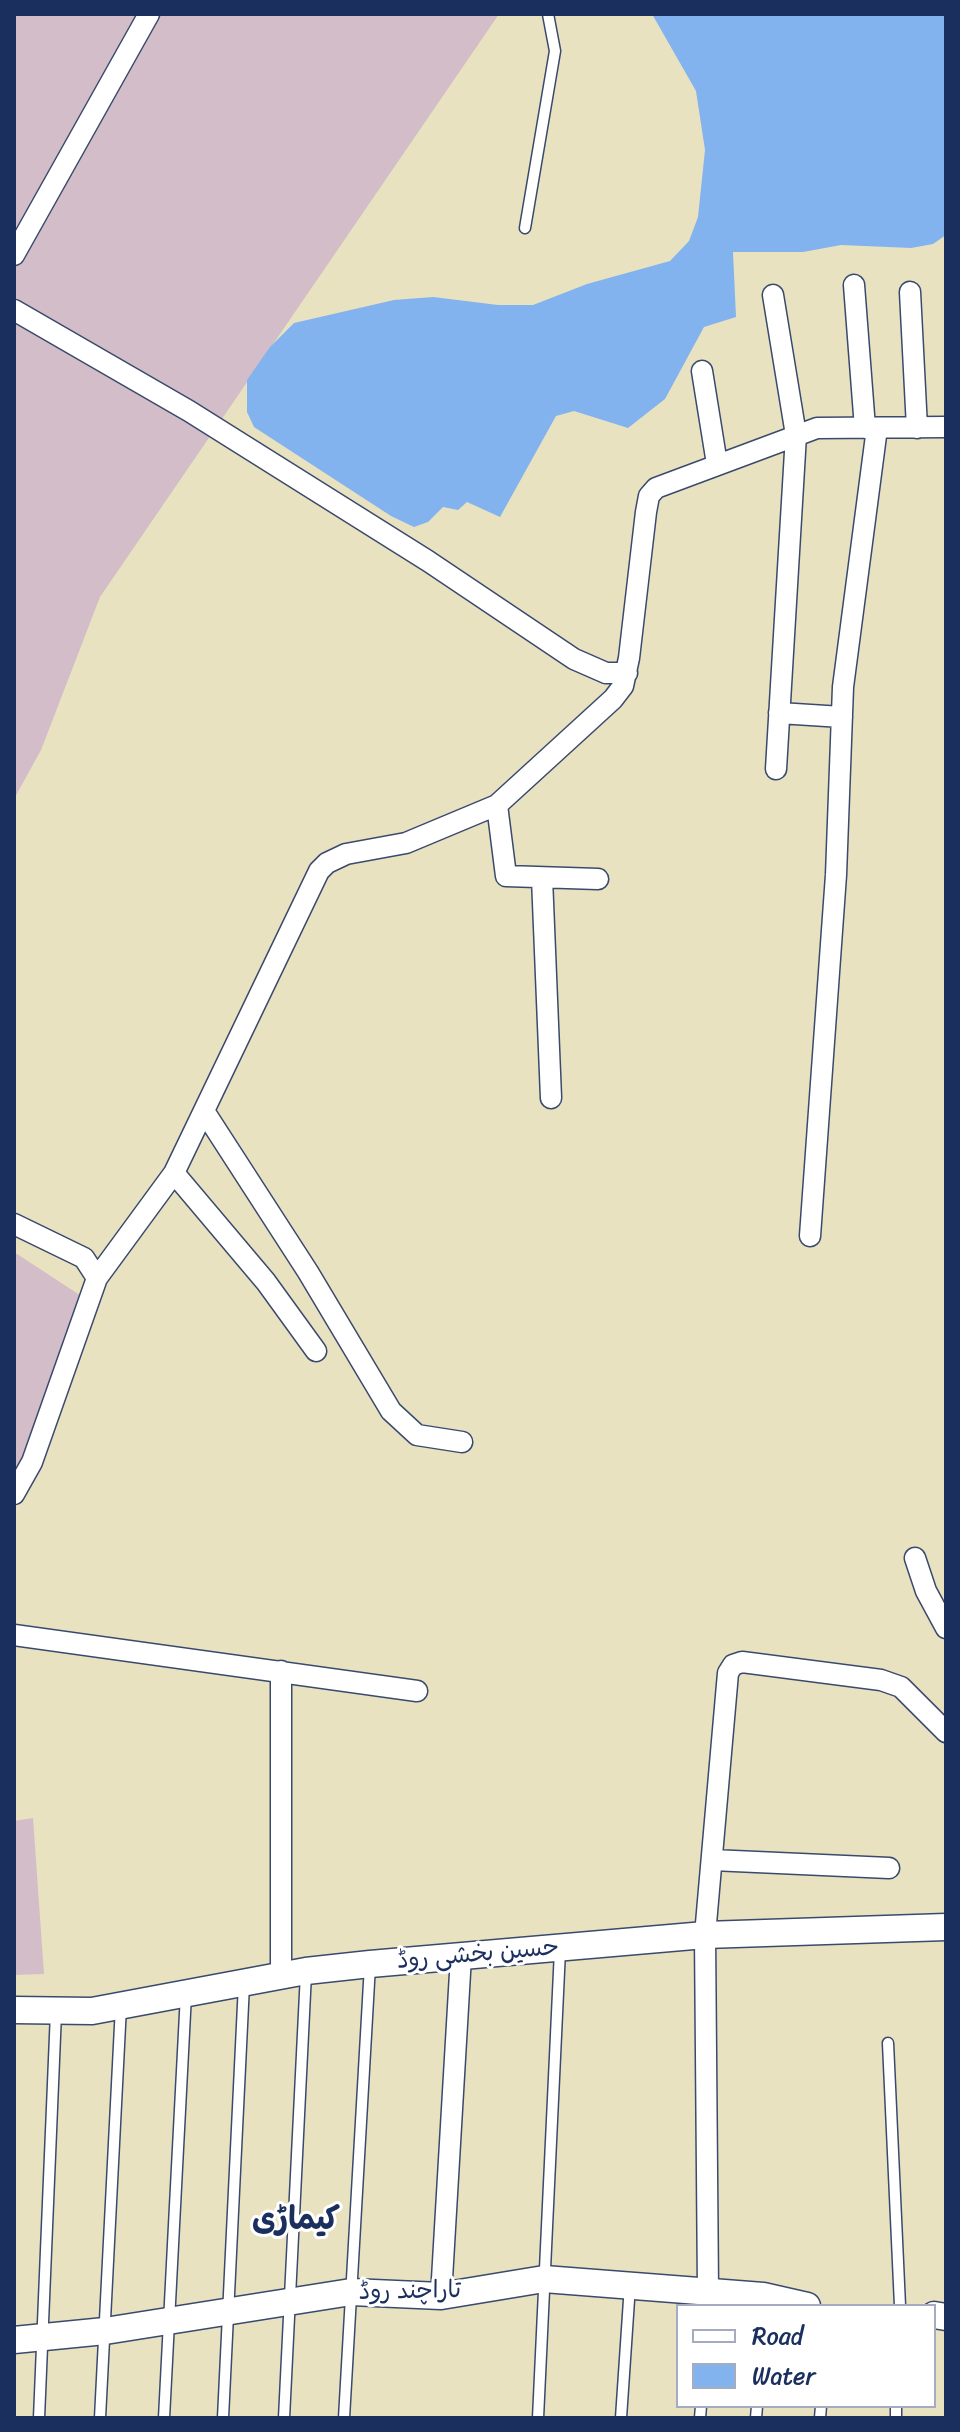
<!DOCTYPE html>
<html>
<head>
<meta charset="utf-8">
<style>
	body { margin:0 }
	#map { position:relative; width:960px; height:2432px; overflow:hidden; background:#e8e2c0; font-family:Sriracha,sans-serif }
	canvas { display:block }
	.frame { position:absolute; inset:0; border:16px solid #1b2f5e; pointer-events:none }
	.legend { position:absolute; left:676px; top:2304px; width:260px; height:104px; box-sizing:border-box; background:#fff; border:2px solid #a4acbf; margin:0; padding:10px 14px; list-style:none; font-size:24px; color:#1b2f5e }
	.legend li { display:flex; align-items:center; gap:16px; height:40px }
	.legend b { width:40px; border:2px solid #a4acbf }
</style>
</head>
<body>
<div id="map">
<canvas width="960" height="2432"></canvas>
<div class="frame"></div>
<ul class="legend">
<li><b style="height:10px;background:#fff"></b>Road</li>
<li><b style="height:22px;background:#82b3ee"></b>Water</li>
</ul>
</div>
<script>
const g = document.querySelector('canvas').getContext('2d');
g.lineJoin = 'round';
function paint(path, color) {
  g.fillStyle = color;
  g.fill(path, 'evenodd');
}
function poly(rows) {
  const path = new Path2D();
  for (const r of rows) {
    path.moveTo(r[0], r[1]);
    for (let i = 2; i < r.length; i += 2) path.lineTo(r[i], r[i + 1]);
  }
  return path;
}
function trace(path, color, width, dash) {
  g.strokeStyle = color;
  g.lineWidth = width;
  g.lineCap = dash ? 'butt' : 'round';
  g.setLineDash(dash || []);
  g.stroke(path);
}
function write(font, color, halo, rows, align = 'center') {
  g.font = font + ' Sriracha,"Playpen Sans Arabic",sans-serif';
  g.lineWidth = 6;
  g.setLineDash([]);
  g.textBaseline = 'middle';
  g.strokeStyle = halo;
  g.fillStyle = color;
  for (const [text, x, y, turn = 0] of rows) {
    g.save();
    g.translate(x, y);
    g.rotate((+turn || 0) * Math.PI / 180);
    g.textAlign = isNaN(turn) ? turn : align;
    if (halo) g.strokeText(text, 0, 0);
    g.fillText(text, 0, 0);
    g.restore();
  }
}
const industrial = poly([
	[14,14,499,14,100,597,41,750,14,799],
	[14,1252,98,1307,14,1487],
	[33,1818,44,1974,14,1975,14,1821]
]);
const water = poly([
	[652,14,946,14,946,235,933,244,911,248,841,245,803,252,733,252,736,317,704,327,665,399,628,428,574,411,556,416,500,517,467,502,458,510,443,507,428,522,414,527,391,516,254,427,247,412,247,380,270,347,294,323,394,300,433,297,498,305,533,305,587,284,670,261,689,241,698,217,705,150,696,91]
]);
const service = poly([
	[525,228,555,51,548,14],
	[888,2043,900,2306],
	[39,2418,56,2012],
	[100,2418,121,2006],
	[164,2418,186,1994],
	[223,2418,244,1984],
	[284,2418,306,1973],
	[344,2418,370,1965],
	[538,2418,560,1950],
	[621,2418,630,2285],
	[700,2418,701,2406],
	[756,2418,757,2406],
	[820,2418,821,2406],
	[896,2418,896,2406]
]);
const minor = poly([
	[14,255,149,14],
	[854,285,865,428],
	[910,292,917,428],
	[773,295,796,435,776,769],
	[14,310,189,411,428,561,574,659,606,673,627,673],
	[702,371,717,464],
	[779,713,842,717],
	[497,805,506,876,598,879],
	[542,878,551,1098],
	[204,1111,308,1272,391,1411,417,1435,462,1442],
	[174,1173,266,1282,316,1351],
	[14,1224,84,1258,97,1278,32,1462,14,1494],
	[810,1236,836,875,843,687,877,428],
	[97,1278,174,1173,319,871,327,863,346,854,406,843,497,805,613,699,623,686,629,658,646,512,649,496,656,488,817,428,946,427],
	[915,1558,926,1591,946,1628],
	[14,1635,417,1691],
	[281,1671,281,1975],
	[712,1860,889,1868],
	[708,2291,705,1935,728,1673,733,1665,742,1662,881,1680,901,1687,946,1732],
	[441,2296,461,1956]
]);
const tertiary = poly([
	[14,2010,92,2011,306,1971,370,1964,705,1935,946,1927],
	[934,2315,946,2317],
	[14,2340,105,2331,351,2292,441,2296,544,2279,763,2296,807,2306]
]);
const streetNames = [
	["حسین بخشی روڈ",478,1955,-5],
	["تاراچند روڈ",410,2292,-1]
];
const districtNames = [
	["کیماڑی",296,2221]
];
paint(industrial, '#d2bdc8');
paint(water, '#82b3ee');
trace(service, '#3a4a6d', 13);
trace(minor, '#3a4a6d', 23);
trace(tertiary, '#3a4a6d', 29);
trace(service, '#fff', 10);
trace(minor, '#fff', 20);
trace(tertiary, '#fff', 26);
write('24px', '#1b2f5e', '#fff', streetNames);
write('bold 32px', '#1b2f5e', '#fff', districtNames);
</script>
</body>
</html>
